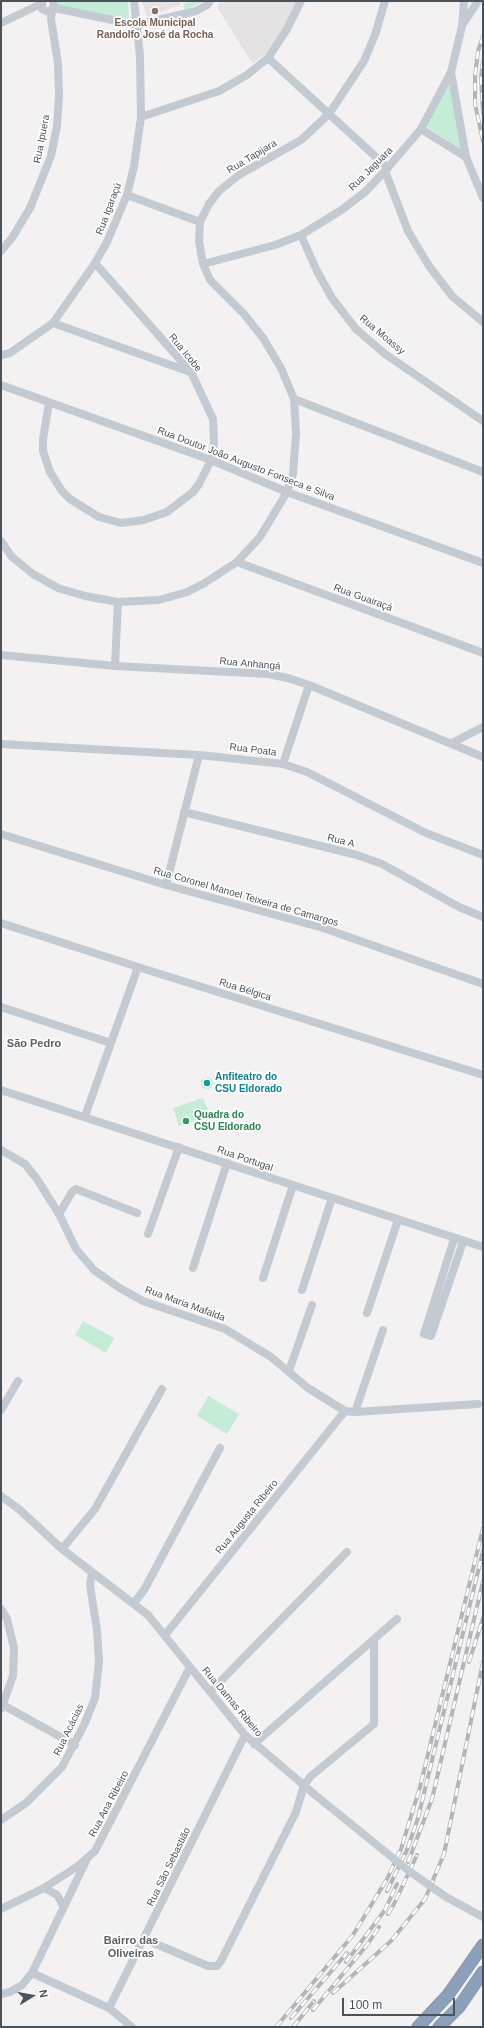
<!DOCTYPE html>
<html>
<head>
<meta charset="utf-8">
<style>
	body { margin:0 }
	#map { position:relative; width:484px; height:2028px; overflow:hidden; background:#f3f1f1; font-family:Arial,sans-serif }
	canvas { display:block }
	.frame { position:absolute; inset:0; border:2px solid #4a525c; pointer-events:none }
	.north { position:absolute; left:12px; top:1976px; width:40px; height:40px; -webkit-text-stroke:3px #fff; paint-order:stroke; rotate:79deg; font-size:11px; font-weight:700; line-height:16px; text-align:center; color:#4a525c }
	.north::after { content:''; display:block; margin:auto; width:14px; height:18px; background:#4a525c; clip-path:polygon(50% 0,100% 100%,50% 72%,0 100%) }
	.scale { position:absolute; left:342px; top:1998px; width:113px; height:18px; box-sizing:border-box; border:2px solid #4a525c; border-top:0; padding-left:5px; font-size:12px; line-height:14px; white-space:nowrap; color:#4a525c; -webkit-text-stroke:3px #fff; paint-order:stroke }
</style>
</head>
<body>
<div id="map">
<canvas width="484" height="2028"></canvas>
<div class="frame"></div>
<div class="north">N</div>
<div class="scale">100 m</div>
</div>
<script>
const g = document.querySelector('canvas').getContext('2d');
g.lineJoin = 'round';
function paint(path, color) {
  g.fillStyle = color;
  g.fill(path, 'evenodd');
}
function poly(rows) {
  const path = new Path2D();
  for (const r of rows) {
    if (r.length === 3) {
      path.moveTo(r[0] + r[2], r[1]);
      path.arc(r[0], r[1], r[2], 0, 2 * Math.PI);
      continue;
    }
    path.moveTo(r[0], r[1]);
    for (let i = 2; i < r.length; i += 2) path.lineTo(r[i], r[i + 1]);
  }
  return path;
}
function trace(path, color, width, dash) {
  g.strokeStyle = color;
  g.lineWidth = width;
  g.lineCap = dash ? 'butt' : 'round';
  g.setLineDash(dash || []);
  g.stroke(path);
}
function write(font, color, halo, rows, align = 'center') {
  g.font = font + ' Arial,sans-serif';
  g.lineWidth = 3.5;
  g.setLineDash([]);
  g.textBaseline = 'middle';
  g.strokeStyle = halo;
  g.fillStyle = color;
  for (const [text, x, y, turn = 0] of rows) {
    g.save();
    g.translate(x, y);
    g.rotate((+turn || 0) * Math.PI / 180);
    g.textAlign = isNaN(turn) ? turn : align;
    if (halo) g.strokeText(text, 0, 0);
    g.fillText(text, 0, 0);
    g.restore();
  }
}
const education = poly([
	[142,1,180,1,180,5,147,17],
	[220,1,297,1,291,16,266,53,253,63,250,60,217,7]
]);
const green = poly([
	[56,1,128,1,129,21,57,5],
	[191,1,204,1,185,10,183,4],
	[449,82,461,149,426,126],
	[207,1083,6],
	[203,1098,210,1115,179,1126,173,1108],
	[83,1321,114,1338,106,1353,75,1335],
	[208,1396,239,1414,227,1434,197,1416]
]);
const minor = poly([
	[42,1,42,9,48,12,54,8,53,1],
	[54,8,137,25,196,11,207,5,210,1],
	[1,23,41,4],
	[463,24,478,1],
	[268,58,388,168],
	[451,72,466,157,483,198],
	[141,117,219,91,247,75,268,58,287,29,301,1],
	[421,129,466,157],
	[385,171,408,231,429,266,452,296,483,322],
	[127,195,200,222],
	[301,235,316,269,332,298,356,329,385,354,483,421],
	[1,251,12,238,30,208,51,156,57,126,59,96,58,63,51,19,52,11],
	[203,264,275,245,301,235,343,209,366,191,385,171,421,129,451,72,462,26,464,1],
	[53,323,190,372],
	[1,355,10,353,53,323,95,263,107,242,127,195,134,166,141,117,140,56,134,1],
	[1,385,211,460,287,492,483,563],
	[294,399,483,472],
	[49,403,43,439,43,451,50,472,62,491,70,499,99,517,121,523,144,520,167,512,193,492,199,484,211,460,214,443,213,419,191,372,95,263],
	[1,541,12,557,33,574,58,588,85,596,118,602,159,600,187,592,203,584,237,562,260,537,287,492,293,474,296,433,294,399,281,368,263,338,244,314,210,280,203,264,199,241,200,222,209,204,219,191,239,175,301,140,329,114,364,61,375,35,385,1],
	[237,562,483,653],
	[1,655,115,666,268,674,288,678,309,685,483,757],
	[115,666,118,602],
	[452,743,483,727],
	[1,744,199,755,283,764,307,772,426,833,483,855],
	[283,764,309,685],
	[184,812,357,855,382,864,459,907,483,917],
	[1,834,166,885,323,928,483,984],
	[166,885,199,755],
	[1,923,138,967,483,1075],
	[1,1007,111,1043],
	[1,1090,483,1247],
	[85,1116,138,967],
	[1,1150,25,1164,37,1179,59,1214,76,1249,94,1270,118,1287,143,1301,225,1329,271,1357,308,1388,345,1411,355,1412,478,1404],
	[59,1214,72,1192,76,1189,137,1213],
	[148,1234,179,1147],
	[454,1239,424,1334,431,1336,463,1242],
	[193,1268,227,1163],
	[263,1278,293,1185],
	[302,1290,332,1198],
	[367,1313,398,1220],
	[289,1371,312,1305],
	[1,1410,18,1381],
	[355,1412,383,1330],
	[1,1496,20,1510,62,1549,148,1615,245,1735,314,1794],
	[62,1549,95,1509,162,1389],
	[134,1603,144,1590,220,1448],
	[1,1609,7,1619,14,1648,13,1676,1,1709],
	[165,1635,345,1411],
	[210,1692,347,1552],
	[3,1705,75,1745],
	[254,1744,397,1619],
	[1,1820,26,1803,62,1767,85,1723,95,1698,99,1662,97,1630,90,1585,92,1572],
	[44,1888,57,1895,64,1907],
	[1,1909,44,1888,78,1866,95,1851,190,1667],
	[144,1939,208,1966,217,1966,221,1961,296,1812,304,1785,311,1776,374,1724,374,1640],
	[32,1973,109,2008,132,2027],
	[1,1994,10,1992,22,1985,32,1973,86,1861],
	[109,2008,245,1735]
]);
const highway = poly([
	[418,2027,448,1995,483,1945],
	[439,2027,459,2007,483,1972]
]);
const rail = poly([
	[483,36,478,51,475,76,475,104,483,141],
	[483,61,481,77,483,113],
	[469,1662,483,1618],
	[408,1862,432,1799,483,1581],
	[387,1891,407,1850,418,1818,483,1551],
	[388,1914,394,1904,417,1855],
	[346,1962,385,1910,397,1884],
	[333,1993,391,1941,425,1899,444,1854,483,1662],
	[313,2010,367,1945,379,1927],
	[291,2018,347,1953],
	[276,2027,353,1935,387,1879,401,1849,420,1787,483,1528],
	[293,2027,314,2001]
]);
const minorBridge = poly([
	[314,1794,409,1871,446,1897,483,1917]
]);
const markers = [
	[155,11,4,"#8d6e63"],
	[207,1083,4,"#0f9aa8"],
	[186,1121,4,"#2e9e5b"]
];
const educationNames = [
	["Escola Municipal",155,23],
	["Randolfo José da Rocha",155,35]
];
const streetNames = [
	["Rua Ipuera",42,139,-79],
	["Rua Tapijara",252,157,-31],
	["Rua Jaguara",371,169,-45],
	["Rua Igaraçú",109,209,-69],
	["Rua Moassy",382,335,40],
	["Rua Icobe",185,353,51],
	["Rua Doutor João Augusto Fonseca e Silva",246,464,21],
	["Rua Guairaçá",363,598,20],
	["Rua Anhangá",250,664,5],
	["Rua Poata",253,750,7],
	["Rua A",341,841,14],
	["Rua Coronel Manoel Teixeira de Camargos",246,897,16],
	["Rua Bélgica",245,990,17],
	["Rua Portugal",245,1159,19],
	["Rua Maria Mafalda",185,1304,20],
	["Rua Augusta Ribeiro",247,1517,-51],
	["Rua Damas Ribeiro",232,1702,50],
	["Rua Acácias",69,1730,-64],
	["Rua Ana Ribeiro",109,1804,-62],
	["Rua São Sebastião",169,1867,-64]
];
const cultureNames = [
	["Anfiteatro do",215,1077],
	["CSU Eldorado",215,1089]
];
const leisureNames = [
	["Quadra do",194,1115],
	["CSU Eldorado",194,1127]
];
const neighbourhoodNames = [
	["São Pedro",34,1044],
	["Bairro das",131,1941],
	["Oliveiras",131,1954]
];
paint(education, '#e4e2e2');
paint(green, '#c4ecd6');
trace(highway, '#788ba6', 13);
trace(minor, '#c3cad1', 8);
trace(highway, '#8da0ba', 12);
trace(rail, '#b3b5ba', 4);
trace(rail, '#fff', 2.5, [8]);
trace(minorBridge, '#c3cad1', 8);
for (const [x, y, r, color] of markers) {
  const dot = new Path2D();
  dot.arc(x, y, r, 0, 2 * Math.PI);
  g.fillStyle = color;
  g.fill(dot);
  trace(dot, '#fff', 1.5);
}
write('bold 10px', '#785e54', '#fff', educationNames);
write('10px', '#4a525c', '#fff', streetNames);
write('bold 10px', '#0d838f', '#fff', cultureNames, 'left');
write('bold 10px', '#27864d', '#fff', leisureNames, 'left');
write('bold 11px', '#5e6065', '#fff', neighbourhoodNames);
</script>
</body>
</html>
